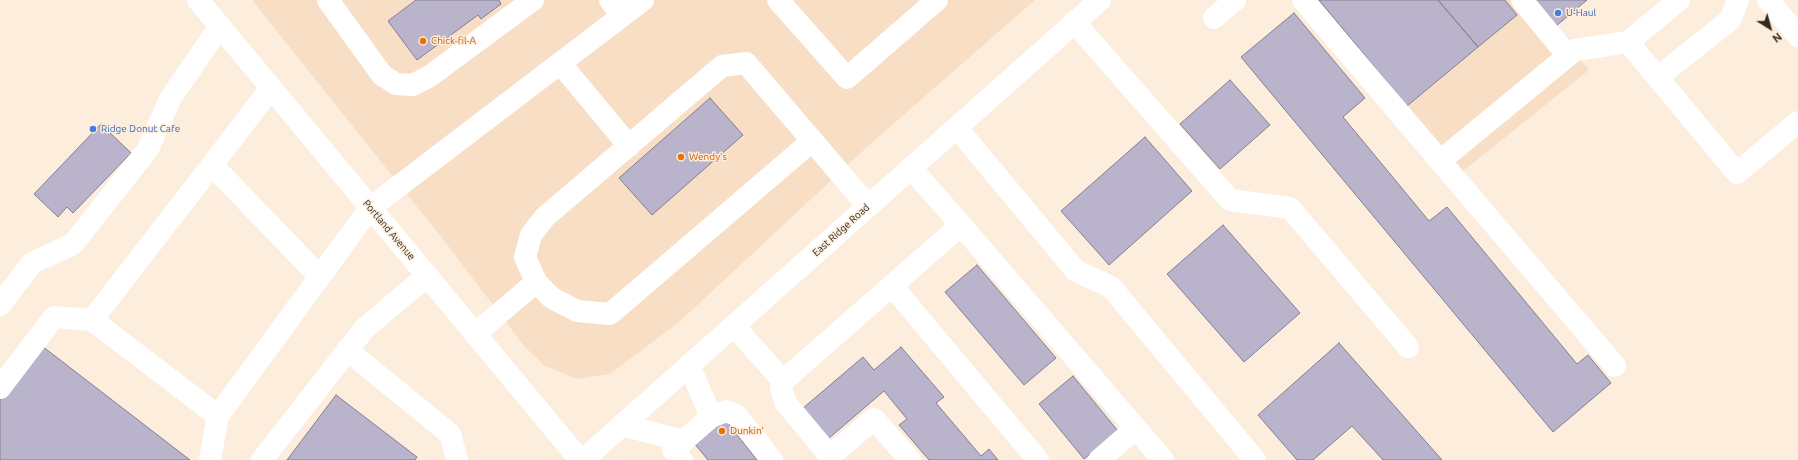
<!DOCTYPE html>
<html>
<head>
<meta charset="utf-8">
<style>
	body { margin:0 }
	#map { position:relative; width:1798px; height:460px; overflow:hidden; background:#fdeddd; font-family:Ubuntu,sans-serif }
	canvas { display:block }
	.north { position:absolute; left:1750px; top:8px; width:40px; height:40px; -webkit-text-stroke:3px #fdeddd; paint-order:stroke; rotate:143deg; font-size:11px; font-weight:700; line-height:16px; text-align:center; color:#312a23 }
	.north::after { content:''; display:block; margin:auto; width:14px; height:18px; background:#312a23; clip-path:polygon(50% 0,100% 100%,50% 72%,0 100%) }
</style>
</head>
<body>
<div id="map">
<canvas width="1798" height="460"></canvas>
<div class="north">N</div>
</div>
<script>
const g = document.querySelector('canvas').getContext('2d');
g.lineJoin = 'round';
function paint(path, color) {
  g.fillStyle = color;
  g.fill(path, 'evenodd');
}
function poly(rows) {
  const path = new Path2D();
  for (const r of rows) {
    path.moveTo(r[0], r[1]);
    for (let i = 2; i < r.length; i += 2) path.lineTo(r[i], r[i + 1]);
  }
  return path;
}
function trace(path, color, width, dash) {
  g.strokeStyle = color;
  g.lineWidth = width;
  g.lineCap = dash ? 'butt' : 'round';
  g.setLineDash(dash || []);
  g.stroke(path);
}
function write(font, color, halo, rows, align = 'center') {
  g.font = font + ' Ubuntu,sans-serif';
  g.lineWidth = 3;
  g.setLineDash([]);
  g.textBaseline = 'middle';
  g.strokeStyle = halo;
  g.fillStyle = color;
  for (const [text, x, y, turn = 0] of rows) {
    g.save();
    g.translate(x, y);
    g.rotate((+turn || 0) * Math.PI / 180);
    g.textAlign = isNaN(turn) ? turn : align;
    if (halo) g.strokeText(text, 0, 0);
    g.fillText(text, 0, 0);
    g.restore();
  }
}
const built = poly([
	[252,0,1035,0,866,148,678,323,610,374,577,379,545,366,524,346,446,243],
	[1291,0,1529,0,1589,70,1447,184]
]);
const building = poly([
	[416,0,499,0,501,4,481,19,478,15,417,60,388,21,416,0],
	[1319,0,1438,0,1478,47,1407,106,1319,0],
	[1438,0,1505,0,1517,15,1478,47,1438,0],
	[1535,0,1587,0,1556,26,1535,0],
	[1294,13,1365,98,1343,117,1429,221,1447,207,1577,364,1588,355,1611,383,1553,432,1241,57,1294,13],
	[1230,80,1270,125,1220,169,1180,124,1230,80],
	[710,98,743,135,652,215,619,178,710,98],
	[101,124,131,153,73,213,67,207,58,217,34,194,101,124],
	[1145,137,1192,191,1109,265,1061,211,1145,137],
	[1223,225,1300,313,1244,362,1167,274,1223,225],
	[977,265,1056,358,1024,385,945,292,977,265],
	[1339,343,1442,460,1383,460,1352,426,1313,460,1297,460,1258,415,1339,343],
	[42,346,190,460,0,460,0,400,42,346],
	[901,347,944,397,936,403,981,456,989,449,998,460,929,460,899,425,907,419,884,391,828,439,802,409,863,357,874,370,901,347],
	[1073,376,1118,431,1084,459,1039,404,1073,376],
	[336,395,417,457,415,460,287,460,336,395],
	[725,419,757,460,708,460,694,443,725,419]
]);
const minor = poly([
	[328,0,382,75,396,84,413,85,430,76,533,0],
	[610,0,622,16],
	[778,0,847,78,937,0],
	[1303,0,1615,366],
	[1522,0,1568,56],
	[1768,0,1798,36],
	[1214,18,1235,0],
	[1074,22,1230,200,1290,208,1408,347],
	[1628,42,1737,173,1798,122],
	[560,63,629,146],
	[1658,77,1730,20,1738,0],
	[271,88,212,165,319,276],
	[957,128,1076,271,1111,287,1255,460],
	[812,141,610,314,577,311,552,298,536,282,525,257,531,235,545,217,722,66,746,63,868,206],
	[1440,161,1575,50,1628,42,1679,0],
	[212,165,92,320,218,416],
	[961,225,1163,460],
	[892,286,1038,460],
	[0,305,32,263,73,244,148,149,170,99,220,26],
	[734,326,783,381],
	[475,334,536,282],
	[347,350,450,434,457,460],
	[689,365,711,417],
	[0,388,54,317,92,320],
	[622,425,684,441],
	[210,460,218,416,370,208,643,0],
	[262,460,365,328,427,276],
	[682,460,673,450,711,417,726,411,736,415,772,460],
	[910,460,874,419,830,456,785,402,781,387,783,381,961,225,911,168],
	[1099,460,1136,428]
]);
const major = poly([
	[198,0,580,460],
	[583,460,1100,0]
]);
const markers = [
	[1558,13,4,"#3f7fe0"],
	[423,41,4,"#e8710a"],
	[93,129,4,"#3f7fe0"],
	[681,157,4,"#e8710a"],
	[722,431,4,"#e8710a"]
];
const shopNames = [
	["U-Haul",1566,13],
	["Ridge Donut Cafe",101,129]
];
const foodNames = [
	["Chick-fil-A",431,41],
	["Wendy's",689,157],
	["Dunkin'",730,431]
];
const streetNames = [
	["Portland Avenue",389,230,50],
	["East Ridge Road",841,230,-42]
];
paint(built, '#f8dec5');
paint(building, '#b9b4cb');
trace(building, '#847e94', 1);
trace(minor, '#fff', 22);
trace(major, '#fff', 22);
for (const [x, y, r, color] of markers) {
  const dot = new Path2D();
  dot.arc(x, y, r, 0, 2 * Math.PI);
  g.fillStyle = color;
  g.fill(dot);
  trace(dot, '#fdeddd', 1.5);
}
write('10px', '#366cbe', '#fdeddd', shopNames, 'left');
write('10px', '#c56008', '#fdeddd', foodNames, 'left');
write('10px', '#312a23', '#fdeddd', streetNames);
</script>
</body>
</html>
